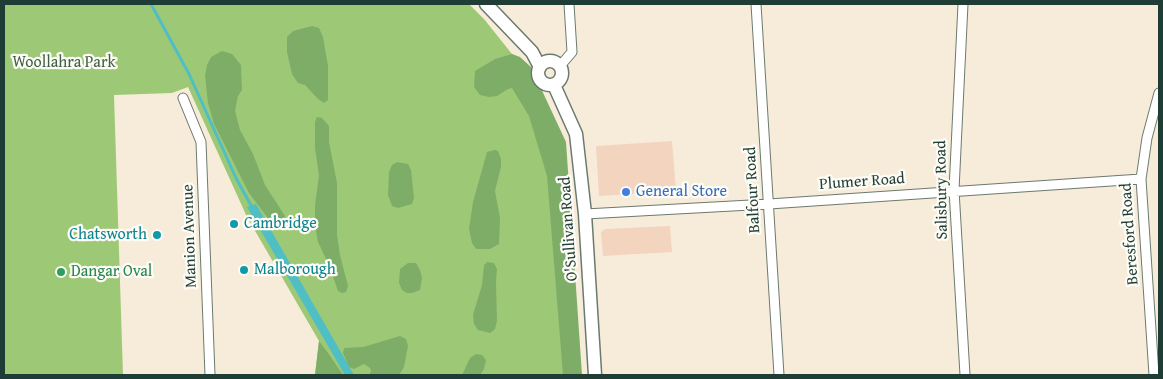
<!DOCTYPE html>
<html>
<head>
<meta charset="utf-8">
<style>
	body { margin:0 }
	#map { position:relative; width:1163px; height:379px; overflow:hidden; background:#f7ecd9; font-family:"Gentium Book Plus",serif }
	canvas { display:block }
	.frame { position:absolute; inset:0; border:5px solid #1f3d34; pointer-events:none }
</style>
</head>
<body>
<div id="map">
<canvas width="1163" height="379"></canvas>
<div class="frame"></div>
</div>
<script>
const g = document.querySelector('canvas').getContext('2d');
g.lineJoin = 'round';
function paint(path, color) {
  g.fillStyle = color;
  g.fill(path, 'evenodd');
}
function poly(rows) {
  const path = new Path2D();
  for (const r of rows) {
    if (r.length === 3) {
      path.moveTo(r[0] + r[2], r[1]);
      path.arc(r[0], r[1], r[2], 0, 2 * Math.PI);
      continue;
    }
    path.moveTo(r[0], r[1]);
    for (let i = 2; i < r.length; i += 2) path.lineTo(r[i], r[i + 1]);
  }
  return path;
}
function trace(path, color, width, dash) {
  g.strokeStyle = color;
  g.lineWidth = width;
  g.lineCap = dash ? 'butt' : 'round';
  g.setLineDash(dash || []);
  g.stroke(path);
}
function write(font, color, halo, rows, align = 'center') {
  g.font = font + ' "Gentium Book Plus",serif';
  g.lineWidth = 4.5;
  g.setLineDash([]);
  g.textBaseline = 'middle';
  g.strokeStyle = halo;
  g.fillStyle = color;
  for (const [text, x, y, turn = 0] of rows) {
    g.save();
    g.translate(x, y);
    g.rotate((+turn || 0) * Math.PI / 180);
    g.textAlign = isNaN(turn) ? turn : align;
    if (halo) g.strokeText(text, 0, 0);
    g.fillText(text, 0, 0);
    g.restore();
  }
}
const built = poly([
	[672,141,676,191,599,196,596,146],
	[670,226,672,252,603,256,601,232,605,229]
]);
const green = poly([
	[4,4,469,4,484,19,512,54,520,62,560,136,576,375,315,375,319,341,247,217,188,87,172,93,114,95,123,375,4,375]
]);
const forest = poly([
	[312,26,319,28,323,37,328,66,328,100,324,103,318,99,305,85,298,83,292,74,287,52,287,37,293,31],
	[222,51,232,54,241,65,242,90,238,96,235,111,240,130,253,154,265,185,285,216,284,224,278,227,273,225,249,193,214,124,208,103,205,76,207,65,211,57],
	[512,54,520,57,531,67,566,142,582,375,563,375,547,176,529,116,512,88,508,89,497,96,489,97,480,95,474,87,475,71,495,59],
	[317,117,322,118,329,126,329,142,337,183,337,235,340,255,348,286,346,292,342,293,338,291,329,265,318,242,315,226,315,205,319,175,315,148,315,122],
	[495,150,498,151,501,159,501,167,495,191,500,218,499,244,490,249,476,249,472,243,469,229,473,202,487,152],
	[397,162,408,164,411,170,414,198,412,204,398,208,392,206,388,195,389,172,392,165],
	[487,262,494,263,497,269,496,281,497,321,495,329,490,333,478,330,474,324,473,315,482,285,484,265],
	[408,263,416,263,420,270,422,278,420,290,412,293,407,293,402,290,399,283,400,269],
	[400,336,406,339,408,346,404,367,399,375,369,375,371,371,370,368,364,364,354,369,349,367,343,353,344,348,363,347],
	[319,341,328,353,343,375,315,375],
	[476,354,482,355,486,360,484,369,480,375,462,375,470,358]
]);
const water = poly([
	[256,204,354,375,345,375,247,207]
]);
const stream = poly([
	[151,4,189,74,236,178,253,209]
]);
const minor = poly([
	[756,4,779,375],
	[963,4,954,190,965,375],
	[560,66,572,52,569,4],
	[183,98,201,142,210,375],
	[585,214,769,204,1141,179],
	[1154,375,1141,179,1147,138,1159,93]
]);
const secondary = poly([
	[486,4,532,52,540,67],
	[550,73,12],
	[554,85,576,134,585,214,595,375]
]);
const markers = [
	[626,192,5,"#3f7fe0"],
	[234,224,5,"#0f9aa8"],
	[157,235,5,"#0f9aa8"],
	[244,270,5,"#0f9aa8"],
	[61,272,5,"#2e9e5b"]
];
const parkNames = [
	["Woollahra Park",64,63]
];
const streetNames = [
	["Plumer Road",862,182,-4],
	["Balfour Road",753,190,-93],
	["Salisbury Road",942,190,-91],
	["O'Sullivan Road",569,229,-94],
	["Beresford Road",1130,234,-94],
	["Manion Avenue",190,236,-92]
];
const shopNames = [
	["General Store",636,192]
];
const cultureNames = [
	["Cambridge",244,224],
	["Chatsworth",147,235,"right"],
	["Malborough",254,270]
];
const leisureNames = [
	["Dangar Oval",71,272]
];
paint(built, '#f3d4bf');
paint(green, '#9dc976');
paint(forest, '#7ead67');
paint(water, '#50bec5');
trace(stream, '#50bec5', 3);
trace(minor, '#6b7a6e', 11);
trace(secondary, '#6b7a6e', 15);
trace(minor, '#fff', 9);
trace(secondary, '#fff', 12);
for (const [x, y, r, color] of markers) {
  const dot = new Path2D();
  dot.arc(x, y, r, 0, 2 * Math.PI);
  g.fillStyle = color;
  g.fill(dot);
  trace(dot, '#fdfcf7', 2);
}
write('16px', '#3e6044', '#fdfcf7', parkNames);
write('16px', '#1f3d34', '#fdfcf7', streetNames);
write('16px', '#366cbe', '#fdfcf7', shopNames, 'left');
write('16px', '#0d838f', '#fdfcf7', cultureNames, 'left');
write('16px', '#27864d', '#fdfcf7', leisureNames, 'left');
</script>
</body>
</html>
